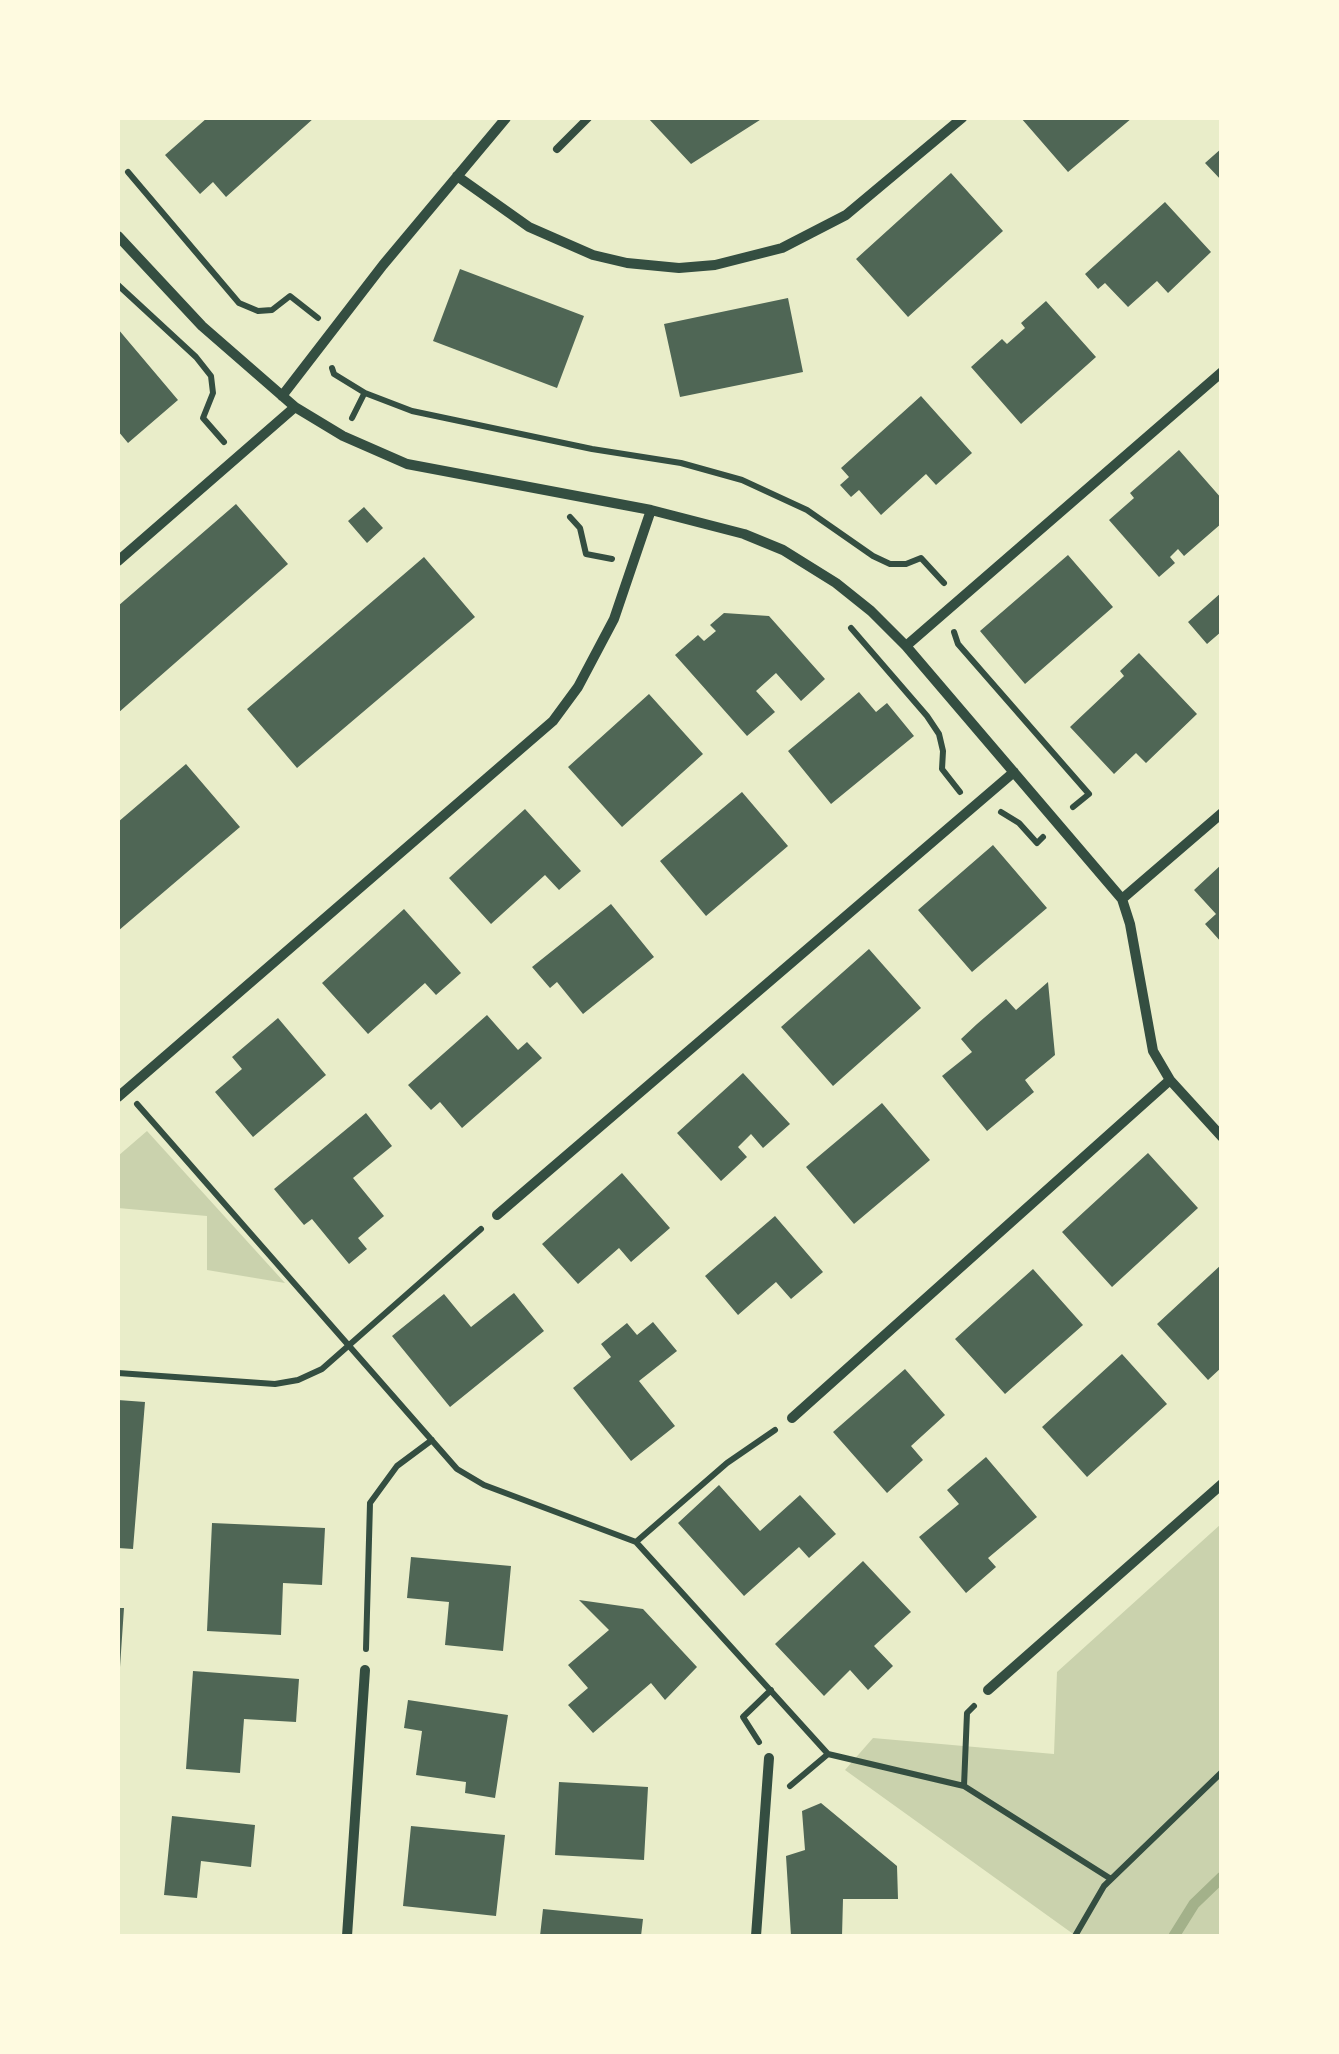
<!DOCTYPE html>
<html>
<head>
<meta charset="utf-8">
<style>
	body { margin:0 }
	#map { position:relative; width:1339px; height:2054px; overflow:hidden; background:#e9edc9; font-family:"Crimson Pro",serif }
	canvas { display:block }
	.frame { position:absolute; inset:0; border:120px solid #fefae0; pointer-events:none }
</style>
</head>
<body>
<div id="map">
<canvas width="1339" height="2054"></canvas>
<div class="frame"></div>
</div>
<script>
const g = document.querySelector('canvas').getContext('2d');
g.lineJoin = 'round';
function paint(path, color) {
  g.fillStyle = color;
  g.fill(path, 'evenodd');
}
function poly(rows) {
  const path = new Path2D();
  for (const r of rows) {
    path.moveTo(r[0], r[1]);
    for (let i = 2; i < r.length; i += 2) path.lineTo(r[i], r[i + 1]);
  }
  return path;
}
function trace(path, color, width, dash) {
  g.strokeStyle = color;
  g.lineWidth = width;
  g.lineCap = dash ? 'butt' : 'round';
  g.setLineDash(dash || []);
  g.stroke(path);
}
const green = poly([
	[147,1131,285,1283,207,1270,207,1216,118,1208,118,1156],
	[1221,1524,1221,1936,1076,1936,845,1770,873,1738,1054,1754,1057,1672]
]);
const stream = poly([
	[1174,1936,1194,1904,1222,1877]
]);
const building = poly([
	[207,118,314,118,226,197,213,182,200,194,165,155],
	[648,118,763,118,691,164],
	[1021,118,1132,118,1068,172],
	[1222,148,1222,181,1205,163],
	[951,173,1003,231,908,317,856,259],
	[1165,202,1211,252,1168,293,1157,281,1128,307,1105,283,1098,289,1085,274],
	[460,269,584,316,557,388,433,341],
	[788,298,803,372,680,397,664,324],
	[1046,301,1096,357,1021,424,971,367,1002,339,1007,344,1025,328,1021,323],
	[118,329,178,400,128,443,118,431],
	[921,396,972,453,936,485,926,474,881,515,859,490,851,497,840,485,849,477,841,468],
	[1179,450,1222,499,1222,523,1184,556,1178,549,1170,557,1175,563,1159,577,1109,520,1134,498,1130,493],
	[236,504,288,564,118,713,118,606],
	[364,507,383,528,367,543,348,521],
	[1068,555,1113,607,1025,684,980,631],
	[424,557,475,617,297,768,247,709],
	[1222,592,1222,631,1207,644,1188,622],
	[724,613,769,616,825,679,801,701,776,673,756,691,775,712,747,736,675,655,698,635,704,641,716,631,710,625],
	[1139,653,1197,714,1146,763,1136,753,1114,774,1070,727,1124,676,1120,671],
	[859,692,876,712,887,703,914,736,831,804,788,751],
	[649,694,703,754,622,827,568,767],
	[186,764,240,827,118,931,118,822],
	[742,792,788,846,706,916,660,861],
	[525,809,581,871,559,890,545,875,491,924,449,878],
	[993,845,1047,908,972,972,918,910],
	[1222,864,1222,943,1205,924,1216,914,1194,890],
	[611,904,654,957,583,1014,557,982,550,988,532,967],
	[404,909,461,973,436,995,425,983,368,1034,322,983],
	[869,949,921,1008,833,1086,781,1027],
	[1048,982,1055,1055,1025,1080,1034,1092,987,1131,942,1076,972,1052,961,1039,977,1024,1006,999,1016,1010],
	[487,1015,518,1050,527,1042,542,1058,462,1128,440,1102,431,1110,408,1085],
	[278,1018,326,1075,253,1137,215,1092,242,1069,232,1057],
	[743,1073,790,1124,763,1148,751,1134,738,1147,747,1157,721,1181,677,1133],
	[882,1103,930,1160,854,1224,806,1167],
	[366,1113,392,1146,353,1178,384,1216,358,1238,367,1249,349,1264,312,1219,304,1225,274,1189],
	[1148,1153,1198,1208,1112,1287,1062,1232],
	[622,1173,670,1228,631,1262,619,1248,578,1284,542,1244],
	[775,1216,823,1272,791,1299,776,1282,738,1315,705,1276],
	[1222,1264,1222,1367,1208,1380,1157,1324],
	[1033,1269,1083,1325,1005,1394,955,1339],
	[514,1293,544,1331,450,1407,392,1336,444,1294,471,1327],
	[653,1322,677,1351,639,1381,675,1426,631,1461,573,1388,611,1357,601,1344,627,1323,637,1335],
	[1122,1354,1167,1404,1087,1477,1042,1427],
	[905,1369,945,1415,911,1446,923,1460,887,1493,833,1432],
	[118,1400,145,1402,133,1549,118,1548],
	[986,1457,1037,1517,988,1558,996,1567,966,1593,919,1537,959,1504,947,1490],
	[719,1485,760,1531,800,1495,836,1534,809,1558,799,1547,744,1596,678,1523],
	[212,1523,325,1528,322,1585,283,1583,281,1635,207,1631],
	[411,1557,511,1566,503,1651,445,1645,449,1602,407,1598],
	[863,1561,911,1612,874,1646,893,1666,868,1690,850,1670,824,1696,775,1644],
	[579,1600,643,1609,697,1667,665,1700,651,1683,593,1733,568,1705,588,1688,568,1665,609,1630],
	[118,1608,124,1608,120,1667,118,1667],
	[193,1671,299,1679,296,1722,244,1719,240,1773,186,1769],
	[408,1700,508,1715,495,1798,465,1793,466,1782,416,1775,422,1731,404,1728],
	[559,1782,648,1787,644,1860,555,1855],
	[821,1803,897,1866,898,1899,843,1899,842,1936,791,1936,786,1856,805,1850,802,1811],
	[172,1816,255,1825,251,1867,201,1861,197,1898,164,1895],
	[411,1826,505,1835,496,1916,403,1906],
	[543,1909,643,1919,641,1936,540,1936]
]);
const path = poly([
	[128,172,239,303,258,311,272,310,290,296,318,318],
	[118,285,196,357,211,376,213,393,203,418,224,442],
	[332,368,334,374,365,393,412,411,592,449,681,463,742,480,807,510,873,556,890,564,906,564,921,558,944,583],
	[352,418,364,394],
	[570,517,580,528,586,554,612,559],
	[851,628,927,716,939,734,943,751,942,769,960,792],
	[954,632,958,644,1089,794,1073,807],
	[1001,812,1019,823,1037,843,1043,837],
	[137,1104,457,1469,484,1485,636,1542,828,1754,964,1786,1111,1879],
	[118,1373,275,1384,298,1380,322,1369,481,1229],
	[636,1542,727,1463,775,1430],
	[366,1649,370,1503,397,1466,432,1440],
	[759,1742,743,1717,771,1690],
	[790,1786,828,1754],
	[964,1786,967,1713,974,1706],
	[1075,1936,1104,1886,1222,1772]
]);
const service = poly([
	[557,149,588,118]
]);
const minor = poly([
	[457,176,529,227,593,255,627,263,679,268,715,265,782,248,846,215,962,118],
	[118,236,202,326,295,407,343,436,407,464,651,510,744,534,783,550,836,583,871,611,906,646,1122,899,1130,924,1153,1051,1170,1080,1222,1137],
	[282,396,383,265,506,118],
	[118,561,295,407],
	[906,646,1222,372],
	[1122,899,1222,813],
	[118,1097,553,721,578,687,614,619,651,510],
	[497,1215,1014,772],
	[792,1418,1170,1080],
	[988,1690,1222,1484],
	[347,1936,365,1670],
	[756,1936,769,1758]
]);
paint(green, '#cad2ad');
trace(stream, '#a3b18a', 11);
paint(building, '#4f6655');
trace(path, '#344e41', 6);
trace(service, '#344e41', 8);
trace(minor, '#344e41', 10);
</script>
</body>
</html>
